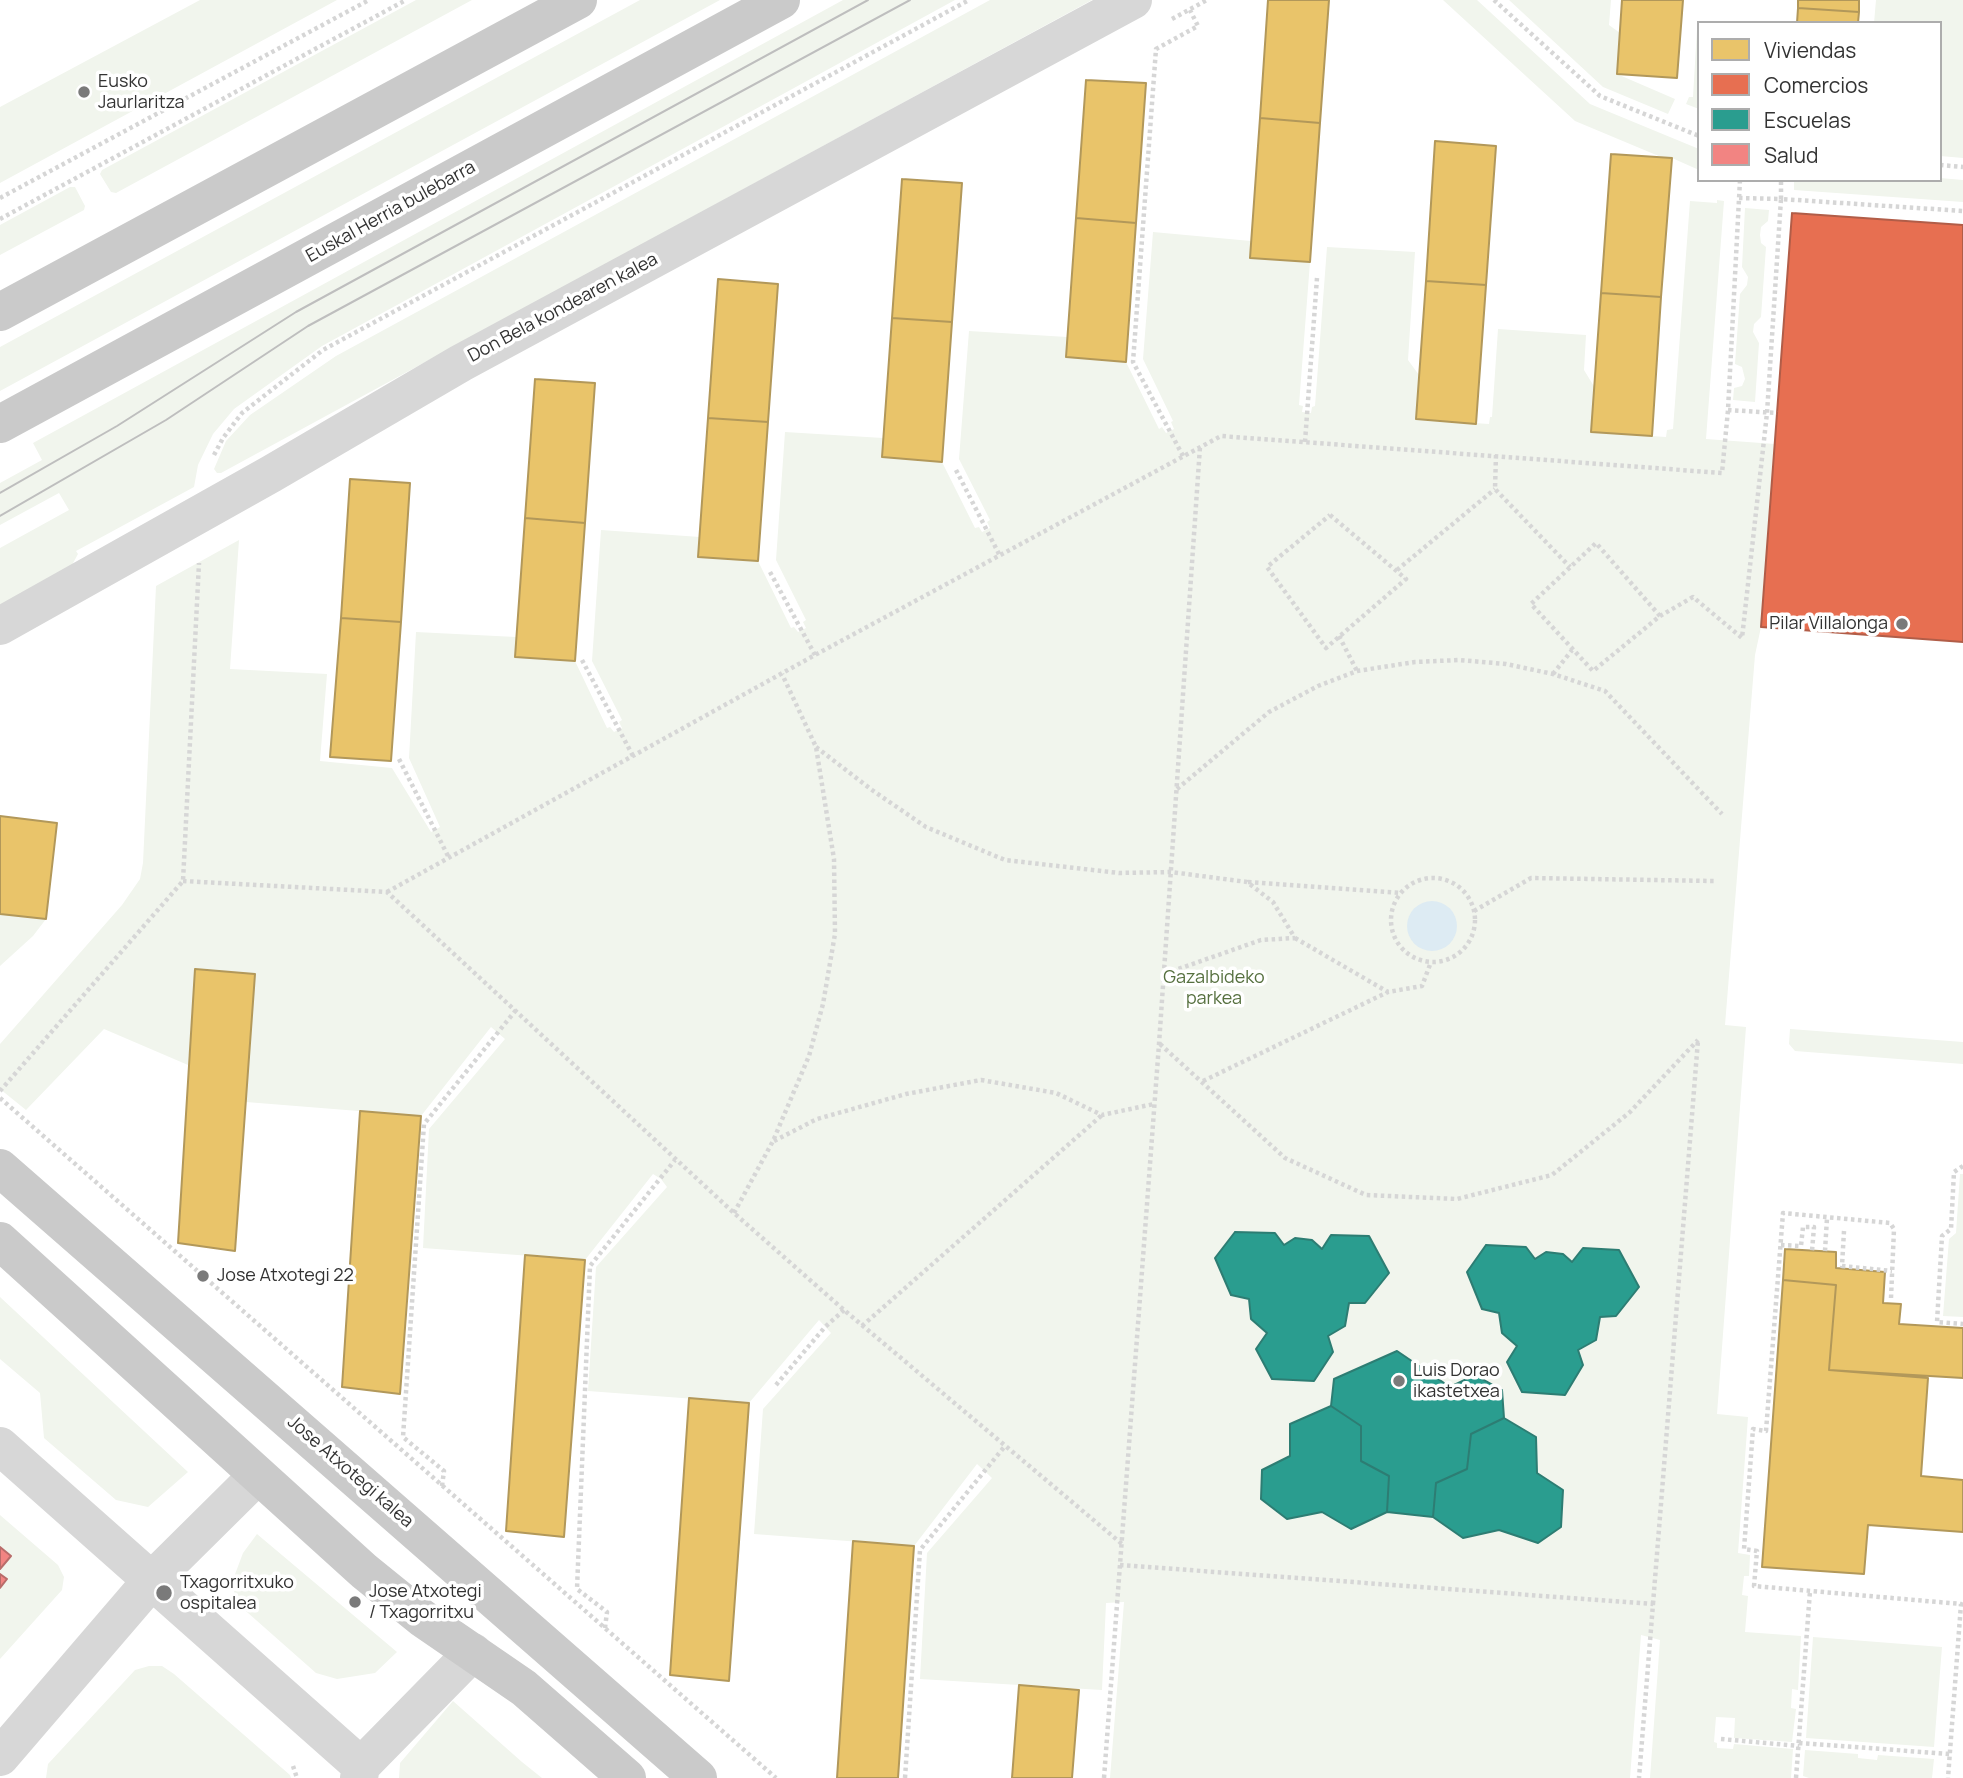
<!DOCTYPE html>
<html>
<head>
<meta charset="utf-8">
<style>
	body { margin:0 }
	#map { position:relative; width:1963px; height:1778px; overflow:hidden; background:#fff; font-family:Manrope,sans-serif }
	canvas { display:block }
	.legend { position:absolute; left:1697px; top:21px; width:245px; height:161px; box-sizing:border-box; background:#fff; border:2px solid #adadad; margin:0; padding:9px 12px; list-style:none; font-size:21px; color:#333 }
	.legend li { display:flex; align-items:center; gap:14px; height:35px }
	.legend b { width:35px; border:2px solid #adadad }
</style>
</head>
<body>
<div id="map">
<canvas width="1963" height="1778"></canvas>
<ul class="legend">
<li><b style="height:19px;background:#e9c46a"></b>Viviendas</li>
<li><b style="height:19px;background:#e76f51"></b>Comercios</li>
<li><b style="height:19px;background:#2a9d8f"></b>Escuelas</li>
<li><b style="height:19px;background:#f28482"></b>Salud</li>
</ul>
</div>
<script>
const g = document.querySelector('canvas').getContext('2d');
g.lineJoin = 'round';
function paint(path, color) {
  g.fillStyle = color;
  g.fill(path, 'evenodd');
}
function poly(rows) {
  const path = new Path2D();
  for (const r of rows) {
    if (r.length === 3) {
      path.moveTo(r[0] + r[2], r[1]);
      path.arc(r[0], r[1], r[2], 0, 2 * Math.PI);
      continue;
    }
    path.moveTo(r[0], r[1]);
    for (let i = 2; i < r.length; i += 2) path.lineTo(r[i], r[i + 1]);
  }
  return path;
}
function trace(path, color, width, dash) {
  g.strokeStyle = color;
  g.lineWidth = width;
  g.lineCap = dash ? 'butt' : 'round';
  g.setLineDash(dash || []);
  g.stroke(path);
}
function write(font, color, halo, rows, align = 'center') {
  g.font = font + ' Manrope,sans-serif';
  g.lineWidth = 7;
  g.setLineDash([]);
  g.textBaseline = 'middle';
  g.strokeStyle = halo;
  g.fillStyle = color;
  for (const [text, x, y, turn = 0] of rows) {
    g.save();
    g.translate(x, y);
    g.rotate((+turn || 0) * Math.PI / 180);
    g.textAlign = isNaN(turn) ? turn : align;
    if (halo) g.strokeText(text, 0, 0);
    g.fillText(text, 0, 0);
    g.restore();
  }
}
const green = poly([
	[200,0,337,0,0,183,0,107],
	[416,0,472,0,116,193,111,192,100,174,102,170],
	[640,0,720,0,0,391,0,347],
	[843,0,955,0,322,346,234,409,213,434,198,465,194,487,76,551,78,554,61,585,0,618,0,548,69,510,59,493,0,525,0,483,42,460,33,443],
	[990,0,1092,0,221,473,217,473,214,469,226,441,250,415,336,356],
	[1443,0,1477,0,1590,104,1699,149,1699,170,1672,158,1661,157,1575,121],
	[1509,0,1611,0,1609,25,1620,33,1617,74,1675,99,1668,114,1603,87],
	[1876,0,1963,0,1963,158,1940,156,1940,23,1874,23],
	[1697,29,1699,29,1699,109,1686,104,1689,97,1693,97],
	[1940,178,1963,180,1963,202,1794,190,1794,180,1940,180],
	[70,187,75,187,85,206,84,210,0,255,0,225],
	[1717,200,1724,201,1706,439,1775,444,1761,627,1755,655,1725,1025,1746,1027,1717,1414,1748,1417,1738,1553,1750,1555,1749,1576,1744,1576,1742,1595,1748,1596,1745,1632,1801,1636,1798,1690,1792,1689,1791,1708,1796,1709,1792,1742,1734,1738,1735,1718,1716,1717,1714,1742,1717,1743,1717,1748,1733,1749,1734,1744,1793,1749,1791,1778,1650,1778,1660,1640,1641,1635,1630,1778,1110,1778,1124,1602,1106,1603,1102,1690,920,1679,927,1553,992,1478,977,1464,914,1546,754,1534,763,1409,831,1333,819,1320,749,1403,588,1391,596,1267,667,1187,661,1179,653,1174,585,1260,423,1248,429,1129,505,1039,491,1027,421,1116,246,1102,255,974,195,969,188,1065,104,1029,26,1110,0,1089,0,1044,122,905,140,879,143,863,156,586,239,540,230,669,327,674,320,761,392,768,431,832,440,827,409,758,416,632,516,637,515,657,575,661,607,728,610,727,614,732,622,728,619,722,622,720,592,661,601,530,700,537,699,557,758,561,791,628,794,627,798,632,806,628,803,622,806,620,776,560,785,432,883,438,882,457,942,462,975,528,979,527,982,532,990,528,987,522,990,520,959,459,969,331,1067,337,1066,357,1126,362,1159,429,1162,427,1166,433,1174,429,1171,422,1173,421,1143,359,1153,232,1251,241,1250,258,1310,262,1299,405,1303,406,1302,412,1311,413,1312,407,1315,406,1327,247,1415,252,1408,360,1419,375,1416,419,1489,424,1490,417,1492,417,1498,329,1586,335,1584,370,1595,388,1591,432,1666,437,1667,430,1673,429,1690,201,1717,203],
	[1745,208,1769,210,1768,221,1761,227,1760,235,1761,243,1766,247,1761,317,1754,324,1753,332,1759,343,1755,402,1733,400,1734,388,1742,386,1745,379,1742,367,1735,364,1740,294,1747,285,1748,277,1742,267],
	[0,914,46,919,33,936,0,966],
	[1790,1029,1963,1042,1963,1064,1795,1051,1789,1044],
	[1960,1174,1963,1174,1963,1317,1943,1316,1949,1239,1956,1233],
	[0,1297,188,1472,148,1507,116,1500,44,1438,40,1393,0,1359],
	[0,1515,58,1565,64,1577,62,1590,0,1659,0,1588,7,1579,0,1574,0,1569,11,1557,0,1547],
	[257,1534,397,1652,375,1673,337,1679,316,1673,239,1605,233,1589,234,1577,243,1553],
	[1813,1637,1942,1647,1934,1747,1806,1738],
	[149,1666,162,1666,174,1674,290,1775,291,1778,46,1778,48,1764,135,1670],
	[453,1701,522,1762,542,1778,399,1778,400,1763],
	[1805,1750,1858,1754,1858,1758,1877,1760,1878,1755,1934,1759,1932,1778,1809,1778,1803,1776]
]);
const water = poly([
	[1432,926,25]
]);
const homes = poly([
	[1268,0,1329,0,1320,123,1260,118,1268,0],
	[1622,0,1683,0,1677,78,1617,74,1622,0],
	[1798,0,1859,0,1859,12,1798,8,1798,0],
	[1798,8,1859,12,1858,23,1797,23,1798,8],
	[1086,80,1146,83,1136,223,1076,218,1086,80],
	[1260,118,1320,123,1310,262,1250,258,1260,118],
	[1435,141,1496,146,1486,285,1426,281,1435,141],
	[1611,154,1672,158,1661,297,1601,293,1611,154],
	[902,179,962,183,952,322,892,318,902,179],
	[1076,218,1136,223,1126,362,1066,357,1076,218],
	[718,279,778,284,768,422,708,418,718,279],
	[1426,281,1486,285,1476,424,1416,419,1426,281],
	[1601,293,1661,297,1652,436,1591,432,1601,293],
	[892,318,952,322,942,462,882,457,892,318],
	[535,379,595,383,585,523,525,518,535,379],
	[708,418,768,422,758,561,698,557,708,418],
	[350,479,410,483,401,622,341,618,350,479],
	[525,518,585,523,575,661,515,657,525,518],
	[341,618,401,622,391,761,330,757,341,618],
	[0,816,57,823,46,919,0,914,0,816],
	[195,969,255,974,235,1251,178,1243,195,969],
	[360,1111,421,1116,400,1394,342,1387,360,1111],
	[1785,1249,1836,1252,1836,1268,1885,1272,1883,1303,1901,1304,1899,1324,1963,1328,1963,1378,1829,1370,1836,1285,1783,1280,1785,1249],
	[525,1255,585,1260,564,1537,506,1531,525,1255],
	[1783,1280,1836,1285,1829,1370,1928,1378,1921,1476,1963,1480,1963,1532,1868,1525,1864,1574,1762,1567,1783,1280],
	[689,1398,749,1403,729,1681,670,1675,689,1398],
	[853,1541,914,1546,898,1778,837,1778,853,1541],
	[1019,1685,1079,1690,1072,1778,1012,1778,1019,1685]
]);
const shops = poly([
	[1792,213,1963,225,1963,642,1761,627,1792,213]
]);
const schools = poly([
	[1235,1232,1275,1233,1284,1245,1295,1238,1312,1240,1322,1249,1331,1235,1369,1236,1389,1273,1365,1303,1349,1303,1345,1326,1328,1336,1333,1352,1314,1381,1272,1379,1256,1349,1267,1333,1251,1319,1249,1299,1231,1295,1215,1258,1235,1232],
	[1486,1245,1526,1247,1535,1259,1546,1252,1563,1254,1572,1262,1583,1248,1619,1250,1639,1287,1616,1316,1600,1317,1596,1340,1578,1350,1583,1365,1565,1395,1522,1392,1507,1362,1517,1346,1502,1333,1499,1313,1482,1309,1467,1272,1486,1245],
	[1397,1351,1450,1387,1475,1375,1502,1390,1504,1418,1471,1434,1467,1469,1436,1483,1433,1517,1387,1512,1389,1476,1361,1461,1361,1426,1331,1406,1334,1379,1397,1351],
	[1331,1406,1361,1426,1361,1461,1389,1476,1387,1512,1351,1529,1322,1512,1287,1519,1261,1499,1262,1470,1290,1456,1290,1424,1331,1406],
	[1504,1418,1536,1437,1537,1473,1563,1490,1561,1527,1538,1543,1499,1530,1463,1538,1433,1517,1436,1483,1467,1469,1471,1434,1504,1418]
]);
const health = poly([
	[0,1547,11,1556,0,1569,0,1547],
	[0,1574,7,1579,0,1588,0,1574]
]);
const path = poly([
	[1494,0,1600,96,1699,136],
	[1172,19,1207,0],
	[1940,165,1963,167],
	[0,198,369,0],
	[1739,198,1781,199,1781,180],
	[0,219,406,0],
	[1728,410,1777,413],
	[1305,442,1317,278],
	[214,455,223,438,242,413,323,350,969,0],
	[1496,455,1495,489,1570,567],
	[1183,456,1133,362,1156,49,1198,26,1190,10],
	[956,470,1000,556],
	[1330,515,1406,579,1326,648,1267,567,1330,515],
	[1397,570,1495,489],
	[770,572,815,655],
	[1660,616,1596,543,1531,604,1593,671,1660,616,1693,597,1742,638,1767,413,1781,199,1963,211],
	[1339,636,1357,671],
	[582,660,633,756],
	[1553,674,1572,650],
	[816,747,872,790,926,827,1005,860,1119,873,1171,872,1247,882,1273,902,1295,938,1261,940,1164,974],
	[399,759,449,858],
	[1177,789,1269,712,1318,686,1357,671,1415,662,1459,660,1506,664,1553,674,1605,691,1722,814],
	[1433,920,42],
	[183,881,387,892,734,1213,844,1310,1122,1544],
	[1248,882,1400,893],
	[387,892,815,655,1221,436,1722,473,1728,410,1740,180],
	[1474,911,1531,878,1714,881],
	[1295,938,1388,992,1422,986,1431,962],
	[1160,1044,1285,1158,1366,1195,1457,1199,1552,1175,1630,1112,1698,1040],
	[1203,1081,1388,992],
	[0,1091,183,881,199,563],
	[0,1098,776,1778],
	[774,1141,817,1119,906,1094,981,1080,1056,1093,1102,1115,1154,1104],
	[1963,1166,1954,1172,1951,1229,1942,1236,1937,1322,1963,1324],
	[734,1213,773,1141,809,1056,823,1004,835,934,834,859,816,747,782,674],
	[1844,1231,1842,1266,1892,1271],
	[1781,1245,1801,1246,1803,1227,1814,1227,1812,1251],
	[1825,1251,1827,1218],
	[1891,1298,1894,1229,1890,1223,1783,1213,1766,1431,1753,1429,1744,1549,1757,1551,1754,1586,1961,1604,1948,1778],
	[862,1326,1102,1115],
	[776,1385,825,1327,844,1310],
	[442,1486,444,1471,403,1437,424,1124,516,1010],
	[1120,1565,1653,1604,1639,1778],
	[1653,1604,1698,1040],
	[605,1628,607,1612,577,1589,590,1266,675,1160],
	[1721,1739,1799,1746],
	[1799,1743,1950,1754],
	[293,1766,297,1778],
	[905,1778,920,1550,1005,1446],
	[1104,1778,1159,1044,1200,447],
	[1796,1778,1810,1591]
]);
const minor = poly([
	[0,626,271,474,461,363,1133,0],
	[0,1446,361,1766],
	[0,1757,152,1580,257,1476],
	[359,1778,361,1766,473,1652]
]);
const major = poly([
	[0,312,578,0],
	[0,424,781,0],
	[0,1168,698,1778],
	[0,1241,364,1571,422,1618,524,1688,627,1778]
]);
const tram = poly([
	[0,493,117,426,296,312,868,0],
	[0,516,166,420,308,326,910,0]
]);
const markers = [
	[84,92,7,"#7a7a7a"],
	[1902,624,7,"#7a7a7a"],
	[203,1276,7,"#7a7a7a"],
	[1399,1381,7,"#7a7a7a"],
	[164,1593,9,"#7a7a7a"],
	[355,1602,7,"#7a7a7a"]
];
const poiNames = [
	["Eusko",98,82],
	["Jaurlaritza",98,103],
	["Pilar Villalonga",1888,624,"right"],
	["Jose Atxotegi 22",217,1276],
	["Luis Dorao",1413,1371],
	["ikastetxea",1413,1392],
	["Txagorritxuko",180,1583],
	["ospitalea",180,1604],
	["Jose Atxotegi",369,1592],
	["/ Txagorritxu",369,1613]
];
const streetNames = [
	["Euskal Herria bulebarra",391,212,-29],
	["Don Bela kondearen kalea",563,308,-28],
	["Jose Atxotegi kalea",350,1472,41]
];
const parkNames = [
	["Gazalbideko",1214,978],
	["parkea",1214,999]
];
paint(green, '#f1f5ed');
paint(water, '#ddebf3');
paint(homes, '#e9c46a');
trace(homes, '#b2985a', 2);
paint(shops, '#e76f51');
trace(shops, '#b15d48', 2);
paint(schools, '#2a9d8f');
trace(schools, '#2d7d73', 2);
paint(health, '#f28482');
trace(health, '#b96c6a', 2);
trace(path, '#d6d6d6', 4.5, [3.5, 3.5]);
trace(minor, '#d7d7d7', 38);
trace(major, '#cacaca', 38);
trace(tram, '#bebebe', 2);
for (const [x, y, r, color] of markers) {
  const dot = new Path2D();
  dot.arc(x, y, r, 0, 2 * Math.PI);
  g.fillStyle = color;
  g.fill(dot);
  trace(dot, '#fff', 2.5);
}
write('18px', '#333', '#fff', poiNames, 'left');
write('18px', '#333', '#fff', streetNames);
write('18px', '#56703f', '#fff', parkNames);
</script>
</body>
</html>
